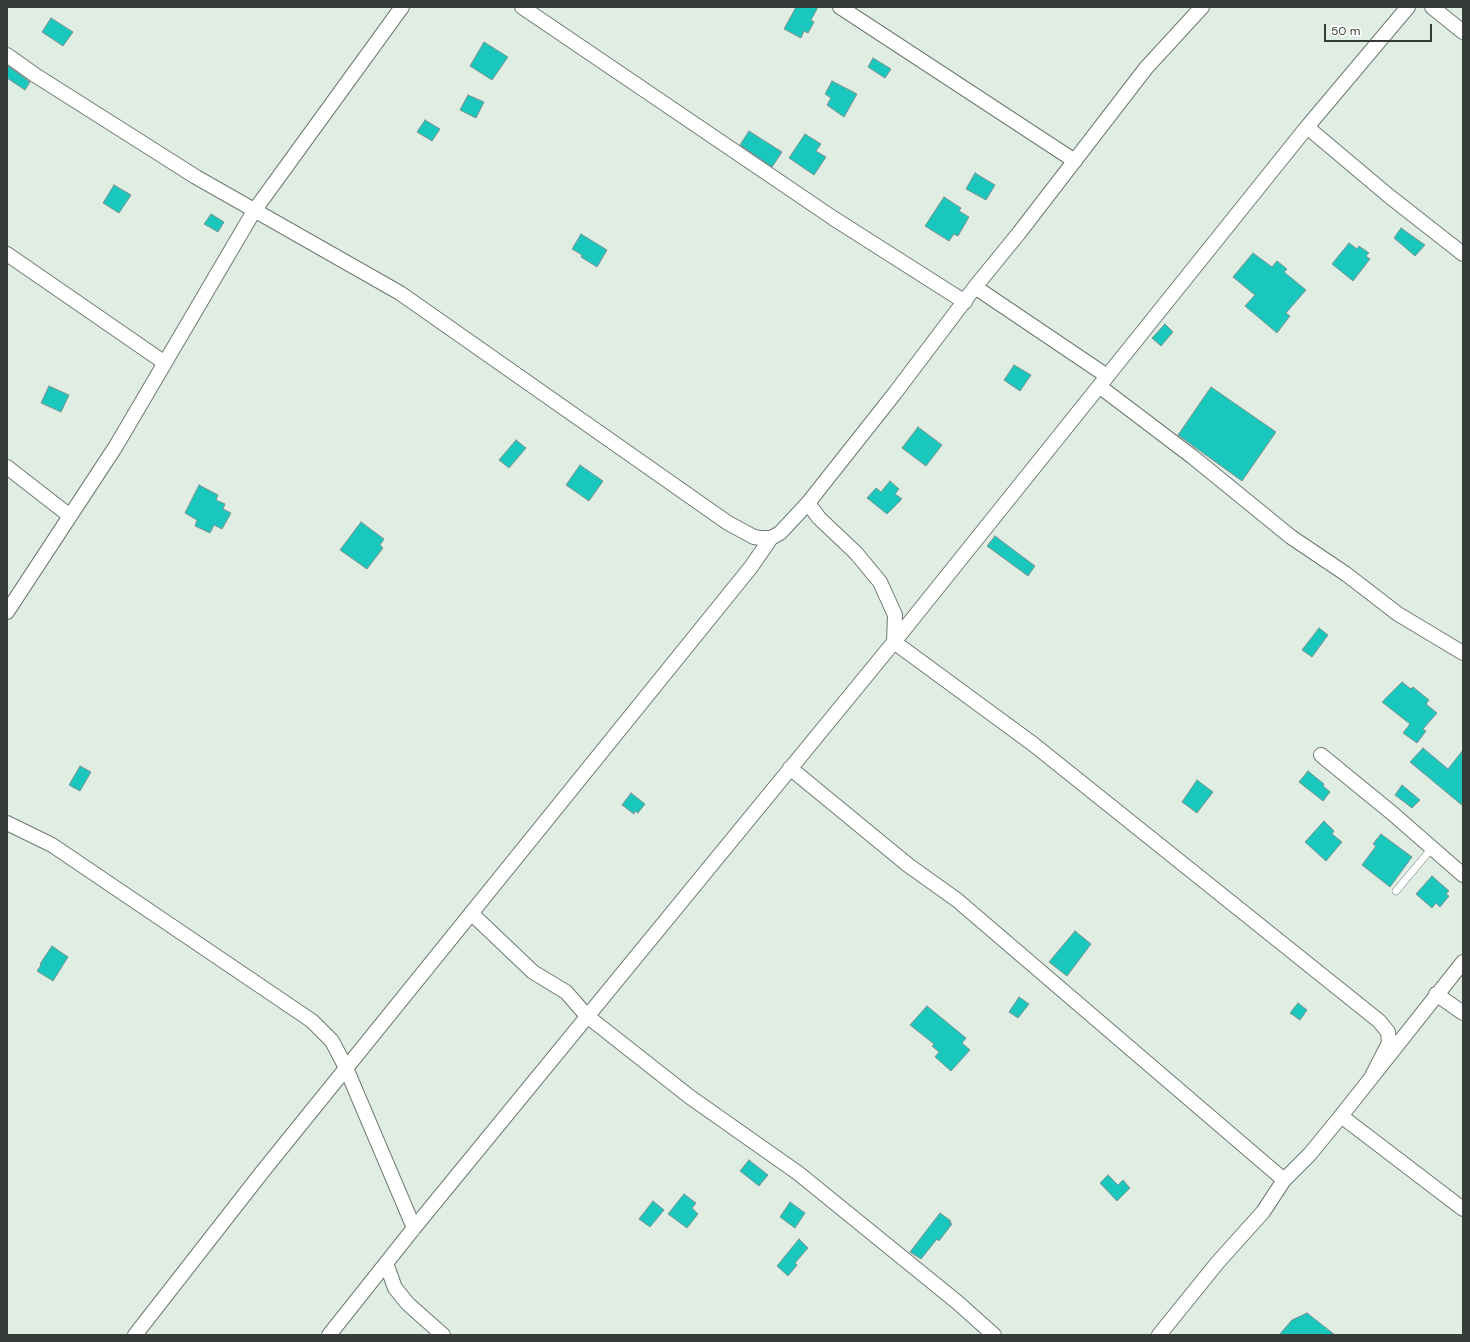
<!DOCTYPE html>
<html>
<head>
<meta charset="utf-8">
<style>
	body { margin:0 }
	#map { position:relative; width:1470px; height:1342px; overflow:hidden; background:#dfede3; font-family:"DM Sans",sans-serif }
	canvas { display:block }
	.frame { position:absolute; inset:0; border:8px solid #363b37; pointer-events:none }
	.scale { position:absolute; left:1324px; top:24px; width:108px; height:18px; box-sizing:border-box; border:2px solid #363b37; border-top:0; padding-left:5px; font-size:12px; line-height:14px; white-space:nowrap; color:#363b37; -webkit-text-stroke:3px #fff; paint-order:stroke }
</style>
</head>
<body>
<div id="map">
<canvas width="1470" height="1342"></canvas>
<div class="frame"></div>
<div class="scale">50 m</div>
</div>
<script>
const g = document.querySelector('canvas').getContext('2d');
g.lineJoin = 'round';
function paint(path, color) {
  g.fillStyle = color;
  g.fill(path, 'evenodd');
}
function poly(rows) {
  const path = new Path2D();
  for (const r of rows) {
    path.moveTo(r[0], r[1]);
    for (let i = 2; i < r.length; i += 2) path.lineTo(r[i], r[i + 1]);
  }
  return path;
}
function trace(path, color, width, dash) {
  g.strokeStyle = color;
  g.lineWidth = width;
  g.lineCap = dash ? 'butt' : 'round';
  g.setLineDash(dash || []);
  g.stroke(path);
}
const building = poly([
	[796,7,818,7,811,20,814,22,808,33,804,31,801,38,784,29,796,7],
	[51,18,73,32,63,46,42,32,51,18],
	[484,42,508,57,492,80,470,66,484,42],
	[873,58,891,69,885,78,868,67,873,58],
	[7,65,30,82,25,90,7,78,7,65],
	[832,81,857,94,844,117,827,105,831,98,825,94,832,81],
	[468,95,484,102,476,118,460,110,468,95],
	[425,120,440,129,432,141,417,132,425,120],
	[749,131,782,152,772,167,740,145,749,131],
	[805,134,821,144,816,151,826,157,814,175,789,158,805,134],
	[975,173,995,185,986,200,966,189,975,173],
	[114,185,131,195,119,213,103,203,114,185],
	[944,197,961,208,959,211,969,217,958,236,954,234,949,241,925,226,944,197],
	[211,214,224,222,218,232,204,224,211,214],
	[1401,228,1425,245,1415,256,1394,238,1401,228],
	[581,234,607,250,597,267,581,257,582,255,572,249,581,234],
	[1349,243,1357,249,1359,246,1369,253,1366,256,1370,259,1353,281,1332,264,1349,243],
	[1253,253,1272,267,1277,261,1287,269,1284,272,1306,290,1286,313,1290,316,1277,333,1245,306,1255,295,1233,277,1253,253],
	[1165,324,1173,332,1161,346,1152,338,1165,324],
	[1014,365,1031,375,1020,391,1004,380,1014,365],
	[49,386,69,395,61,412,41,403,49,386],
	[1211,387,1276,432,1242,481,1178,435,1211,387],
	[918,427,942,445,926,466,902,448,918,427],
	[516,440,526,448,509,468,499,460,516,440],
	[580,465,603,481,589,501,566,485,580,465],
	[890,481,899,489,895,494,902,499,887,514,867,498,876,488,881,492,890,481],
	[199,485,218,495,216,500,225,504,223,509,231,513,222,529,214,525,210,533,195,526,197,520,185,513,199,485],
	[361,522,384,539,380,545,383,548,367,569,340,550,361,522],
	[995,536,1035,566,1028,576,987,546,995,536],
	[1319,628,1328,635,1312,657,1302,650,1319,628],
	[1402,682,1411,689,1413,687,1429,700,1426,704,1437,713,1423,729,1426,731,1417,743,1403,733,1410,724,1382,702,1402,682],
	[1423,748,1448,769,1463,750,1463,806,1410,762,1423,748],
	[80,766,91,772,80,791,69,785,80,766],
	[1308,771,1324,784,1323,786,1330,792,1323,801,1299,782,1308,771],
	[1197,780,1213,792,1197,813,1182,802,1197,780],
	[1402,785,1420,800,1412,808,1395,795,1402,785],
	[631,793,645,804,638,813,635,811,634,814,622,805,631,793],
	[1324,821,1334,831,1332,834,1342,842,1326,861,1305,842,1324,821],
	[1381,834,1412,857,1390,887,1362,865,1376,846,1373,844,1381,834],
	[1432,876,1449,891,1446,894,1449,896,1440,907,1436,903,1432,908,1416,894,1432,876],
	[1075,931,1091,944,1067,976,1049,962,1075,931],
	[52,946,68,957,53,981,37,971,41,965,40,964,52,946],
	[1019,997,1029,1004,1018,1018,1009,1012,1019,997],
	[1298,1003,1307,1010,1300,1020,1290,1013,1298,1003],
	[927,1006,966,1038,962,1043,970,1050,951,1071,935,1057,939,1052,932,1046,934,1044,910,1025,927,1006],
	[749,1160,768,1175,759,1186,740,1171,749,1160],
	[1108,1175,1118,1185,1123,1180,1130,1188,1117,1201,1100,1183,1108,1175],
	[684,1194,696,1203,692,1208,698,1214,687,1228,668,1214,684,1194],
	[653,1201,664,1210,650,1227,639,1219,653,1201],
	[790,1202,805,1213,795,1228,780,1217,790,1202],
	[940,1213,951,1221,950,1223,952,1224,939,1241,937,1239,921,1259,910,1252,940,1213],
	[799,1239,808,1248,795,1263,797,1265,788,1276,777,1266,799,1239],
	[1307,1313,1335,1335,1279,1335,1292,1320,1307,1313]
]);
const lane = poly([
	[1396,891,1432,848]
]);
const street = poly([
	[522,7,833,218,965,302],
	[840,7,1075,161],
	[1432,7,1463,32],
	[7,55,35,75,196,177,400,293,728,523,754,537,761,538,771,538,780,533,808,503,895,393,975,287,1019,233,1146,68,1202,7],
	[1307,127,1389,196,1463,254],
	[7,254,165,363],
	[975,287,1107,376],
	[1099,386,1194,458,1291,537,1346,574,1398,614,1463,653],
	[7,467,70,516],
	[808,503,819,518,856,553,880,582,895,615,894,642,1033,744,1379,1021,1388,1032,1389,1043,1372,1076],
	[7,612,116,446,254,211,402,7],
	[1321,755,1392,813,1463,875],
	[790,768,908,865,957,900,1284,1180],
	[7,823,52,845,312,1021,332,1041,346,1068,414,1228],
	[471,913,533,972,566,992,587,1016,690,1097,798,1173,957,1302,994,1335],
	[1436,994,1463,1013],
	[1341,1116,1463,1209],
	[386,1263,395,1288,408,1304,443,1335],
	[135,1335,263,1171,751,567,771,538],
	[329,1335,414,1228,894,642,1307,127,1408,7],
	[1159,1335,1218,1262,1263,1212,1284,1180,1310,1154,1341,1116,1463,962]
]);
paint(building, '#1ac7bd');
trace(building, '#819290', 1);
trace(lane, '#6e7a71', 8);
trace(street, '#6e7a71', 16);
trace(lane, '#fff', 7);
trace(street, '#fff', 14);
</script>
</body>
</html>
